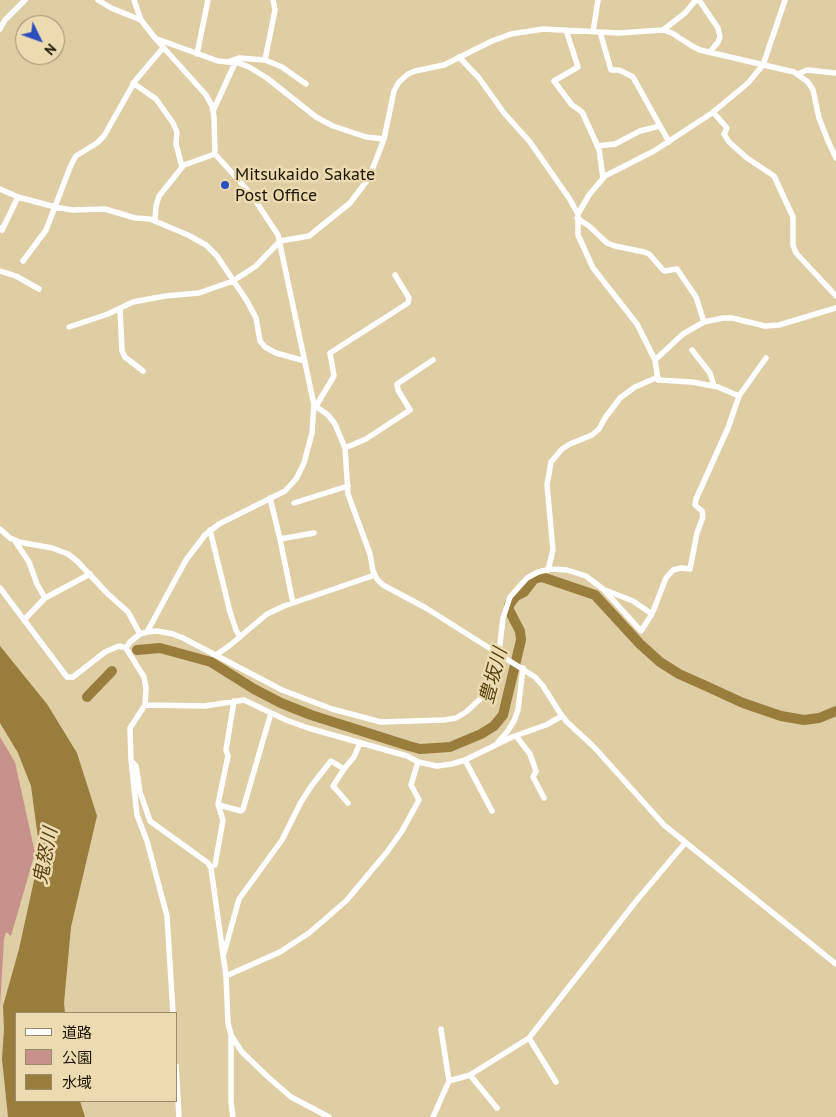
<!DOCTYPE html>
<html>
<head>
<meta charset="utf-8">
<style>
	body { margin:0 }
	#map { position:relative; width:836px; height:1117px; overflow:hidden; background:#dfcda4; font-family:"PT Sans","Noto Sans JP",sans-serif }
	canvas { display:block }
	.legend { position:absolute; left:15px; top:1012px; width:162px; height:90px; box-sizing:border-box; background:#ecdab1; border:1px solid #998c6d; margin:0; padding:6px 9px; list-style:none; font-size:15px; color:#1d1607 }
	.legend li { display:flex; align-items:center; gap:10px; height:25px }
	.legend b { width:25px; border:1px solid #998c6d }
	.north { position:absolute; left:15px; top:15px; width:50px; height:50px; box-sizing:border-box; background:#ecdab1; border:1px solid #998c6d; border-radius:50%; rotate:132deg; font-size:14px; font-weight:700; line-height:20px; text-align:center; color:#1d1607 }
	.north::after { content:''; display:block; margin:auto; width:18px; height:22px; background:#2d4ebe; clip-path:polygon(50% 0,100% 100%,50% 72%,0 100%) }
</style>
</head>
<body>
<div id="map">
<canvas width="836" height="1117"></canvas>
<ul class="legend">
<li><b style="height:6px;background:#fff"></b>道路</li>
<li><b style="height:14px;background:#c7928c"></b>公園</li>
<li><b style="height:14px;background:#987d3d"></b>水域</li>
</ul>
<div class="north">N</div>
</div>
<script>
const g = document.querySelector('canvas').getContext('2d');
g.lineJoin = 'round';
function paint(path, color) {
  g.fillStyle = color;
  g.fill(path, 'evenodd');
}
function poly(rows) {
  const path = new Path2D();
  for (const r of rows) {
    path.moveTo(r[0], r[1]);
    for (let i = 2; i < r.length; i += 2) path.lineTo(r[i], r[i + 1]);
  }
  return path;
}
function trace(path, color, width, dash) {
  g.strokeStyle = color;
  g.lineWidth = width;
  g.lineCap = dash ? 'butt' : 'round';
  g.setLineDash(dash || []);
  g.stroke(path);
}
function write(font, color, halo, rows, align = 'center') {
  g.font = font + ' "PT Sans","Noto Sans JP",sans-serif';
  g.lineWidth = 5;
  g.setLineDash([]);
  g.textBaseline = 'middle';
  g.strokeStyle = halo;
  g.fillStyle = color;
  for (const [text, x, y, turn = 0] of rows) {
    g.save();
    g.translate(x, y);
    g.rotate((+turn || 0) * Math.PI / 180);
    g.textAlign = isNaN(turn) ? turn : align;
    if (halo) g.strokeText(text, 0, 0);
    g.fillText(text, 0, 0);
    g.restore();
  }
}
const green = poly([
	[0,737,15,762,35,853,11,936,6,932,4,939,0,1007]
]);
const water = poly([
	[0,646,47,704,77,753,97,816,71,927,64,1003,65,1013,16,1013,16,1101,80,1101,85,1117,8,1117,2,1059,4,1029,3,1006,19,949,40,853,31,786,18,753,0,723]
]);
const river = poly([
	[137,650,160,648,211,662,254,689,281,703,311,715,409,746,420,749,450,747,481,734,494,726,503,715,521,640,520,631,509,610,509,605,516,596,524,592,534,579,542,577,595,595,640,644,660,662,679,674,706,686,743,703,781,716,804,720,819,718,836,711],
	[87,697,112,671]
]);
const minor = poly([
	[98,0,111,8,141,20],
	[134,0,141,20,155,38,206,95,212,106,214,117,215,154,251,194,278,235,314,405,312,433,304,463,296,479,285,491,219,524,205,535,186,560,147,632,140,634,130,642,126,648,144,677,146,688,145,705,130,728,131,760,137,815,147,841,167,916,173,1013],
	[699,0,718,28,720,37,718,42,710,52],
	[0,29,5,20,25,0],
	[566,30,578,67,554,81,572,105,582,112,599,149,603,178],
	[663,30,685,13,696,0],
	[593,32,598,0],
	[600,32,611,70,619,70,633,77,669,142],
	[157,39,218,61,239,63,249,67,267,78,316,117,333,126,366,137,384,139],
	[197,54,208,0],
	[459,57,479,78,504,113,530,142,569,198,578,214],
	[265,60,275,10,273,0],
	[230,61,239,58,265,60,282,67,306,84],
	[798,74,807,70,836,73],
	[133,83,156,99,173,123,177,132,176,144,182,167],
	[213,111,235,63],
	[713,112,727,128,724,134,729,142,747,158,774,176,793,217,793,245,796,253,836,296],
	[597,146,615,144,640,131,660,126],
	[0,189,18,197,55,207,72,210,105,209,135,218,150,219,188,235,206,245,217,256,247,301,256,318,260,341,265,347,276,353,305,361],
	[577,218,589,226,607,243,615,246,644,252,649,254,664,271,677,269,696,297,704,322,683,334,655,360,658,380,692,382,718,387,739,396],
	[155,220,156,206,159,196,184,165,215,154],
	[0,228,2,230,18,197],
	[23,261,46,230,71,165,76,156,97,143,104,136,135,81,163,48],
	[0,271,16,276,39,289],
	[120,308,122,351,125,357,143,371],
	[704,322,723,318,732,318,765,326,779,325,836,308],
	[69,327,108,314,133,302,165,296,199,293,233,281,256,266,280,241,309,236,350,203,369,178,384,139,394,91,399,82,408,74,415,71,444,65,492,41,511,34,543,29,619,33,663,30,672,33,692,46,700,50,794,72,808,82,813,90,819,118,828,141,836,158],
	[692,350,710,373,714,386],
	[655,360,637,324,593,268,578,235,578,214,589,195,605,176,654,151,712,113,748,83,763,65,785,0],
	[314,405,328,415,335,424,345,448,348,494,370,554,373,571,377,579,383,585,426,608,535,677,543,686,560,713,567,722,594,747,664,825,836,964],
	[316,406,334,376,330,353,408,303,409,298,395,275],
	[345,448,366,439,410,410,398,390,397,384,433,360],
	[270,498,280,539,314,533],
	[294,503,348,486],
	[0,529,10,538,19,542,52,548,68,554,78,562,107,593,128,612,140,634],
	[210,530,230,612,236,630,240,637],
	[280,539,293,603],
	[15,541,29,562,37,584,45,598],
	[548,570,553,550,547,485,551,462,562,449,570,444,592,435,599,429,605,418,620,398,635,387,658,377],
	[0,588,67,677,73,677,105,652,119,646,126,648],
	[605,590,633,601,652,614],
	[24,620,45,598,90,574],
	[147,632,157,631,173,634,183,638,282,690,332,709,381,722,444,720,456,718,466,712,490,690,496,678,503,618,510,597,527,578,538,572,551,569,567,570,586,576,603,589,641,631,652,614,666,578,673,570,681,568,690,569,697,533,703,517,702,511,695,505,696,499,728,428,739,396,766,358],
	[216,655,229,646,267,614,284,606,375,575],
	[145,705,205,706,244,700,286,720,308,728,407,756,418,762,437,766,452,764,465,760,512,737,546,725,562,716],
	[516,736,530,754,536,771,533,777,544,798],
	[498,742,507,732,514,721,518,710,523,668],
	[465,760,492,811],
	[132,762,136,766,140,792,150,821,208,863,211,868,226,976,228,1023,231,1035,242,1052,268,1077,291,1097,329,1117],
	[348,803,333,786,344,769,354,757,360,743],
	[219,805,241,811,243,809,271,713],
	[215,865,223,820,218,804,228,756,226,750,234,701],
	[224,953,239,899,282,840,301,802,312,785,331,761,344,769],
	[226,976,280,952,309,933,346,901,387,852,402,831,419,800,411,785,418,762],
	[441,1029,449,1081],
	[231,1035,231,1102,233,1117],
	[529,1038,556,1082],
	[176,1066,179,1117],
	[470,1075,497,1108],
	[433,1117,449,1081,470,1075,529,1038,637,900,685,843]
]);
const markers = [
	[225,185,5,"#2d4ebe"]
];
const poiNames = [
	["Mitsukaido Sakate",235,175],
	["Post Office",235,196]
];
const waterNames = [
	["豊坂川",494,676,-75],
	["鬼怒川",46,856,-79]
];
paint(green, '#c7928c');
paint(water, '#987d3d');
trace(river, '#987d3d', 10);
trace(minor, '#fff', 5.5);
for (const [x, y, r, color] of markers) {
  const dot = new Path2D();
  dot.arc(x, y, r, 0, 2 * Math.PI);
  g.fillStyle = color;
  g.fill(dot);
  trace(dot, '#ecdab1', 2);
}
write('18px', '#1d1607', '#ecdab1', poiNames, 'left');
write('italic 19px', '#584411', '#ecdab1', waterNames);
</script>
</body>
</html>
